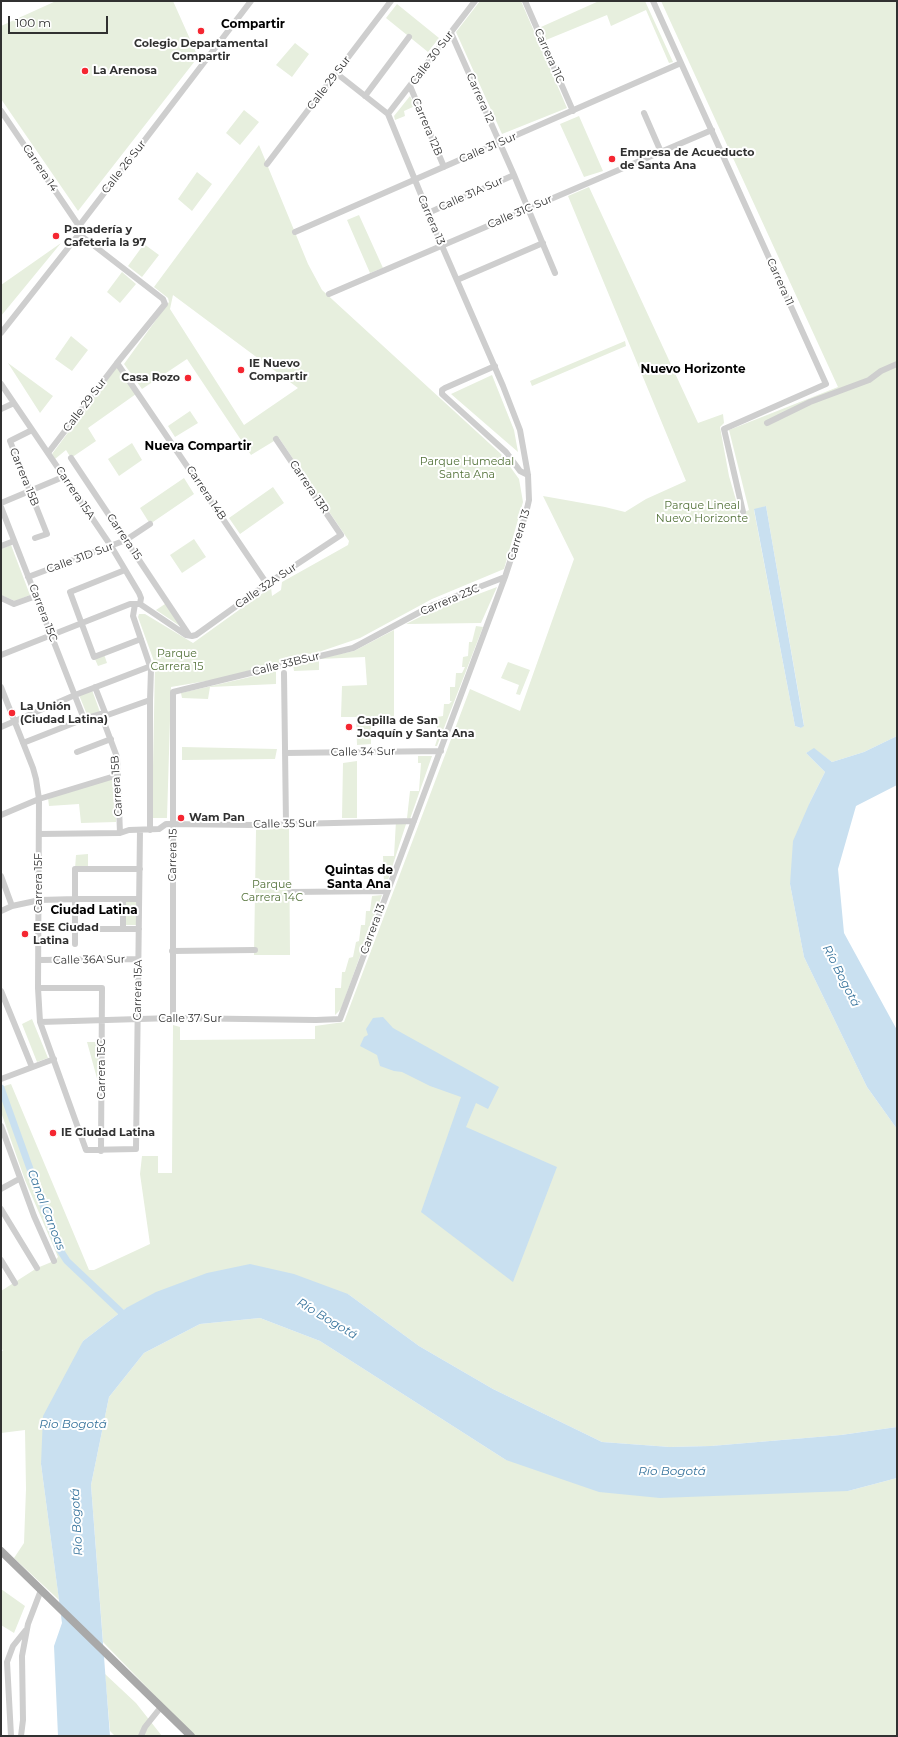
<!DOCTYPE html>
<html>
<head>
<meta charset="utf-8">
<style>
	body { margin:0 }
	#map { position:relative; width:898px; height:1737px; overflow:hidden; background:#fff; font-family:Montserrat,sans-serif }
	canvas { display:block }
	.frame { position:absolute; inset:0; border:2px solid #313131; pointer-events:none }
	.scale { position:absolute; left:8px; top:16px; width:100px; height:18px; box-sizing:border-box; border:2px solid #313131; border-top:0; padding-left:5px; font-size:12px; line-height:14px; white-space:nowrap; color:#313131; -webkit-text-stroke:3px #fff; paint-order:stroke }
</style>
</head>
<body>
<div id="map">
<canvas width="898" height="1737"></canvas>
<div class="frame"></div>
<div class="scale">100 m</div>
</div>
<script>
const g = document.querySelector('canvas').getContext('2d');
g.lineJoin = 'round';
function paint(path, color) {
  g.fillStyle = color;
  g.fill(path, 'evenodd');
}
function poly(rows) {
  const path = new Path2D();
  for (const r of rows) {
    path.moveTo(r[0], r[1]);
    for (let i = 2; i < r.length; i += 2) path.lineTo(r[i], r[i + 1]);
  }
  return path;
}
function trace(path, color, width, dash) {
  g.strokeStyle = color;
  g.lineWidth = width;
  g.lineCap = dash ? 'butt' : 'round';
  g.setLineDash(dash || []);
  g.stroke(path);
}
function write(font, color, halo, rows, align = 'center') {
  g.font = font + ' Montserrat,sans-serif';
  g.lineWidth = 4;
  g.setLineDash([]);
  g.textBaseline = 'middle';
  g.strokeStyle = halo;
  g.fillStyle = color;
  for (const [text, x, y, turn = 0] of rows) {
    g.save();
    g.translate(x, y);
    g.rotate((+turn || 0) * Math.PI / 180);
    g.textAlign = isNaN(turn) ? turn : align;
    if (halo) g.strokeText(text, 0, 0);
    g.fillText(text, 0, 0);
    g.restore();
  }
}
const green = poly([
	[56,1,173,1,198,57,78,211,1,99,1,26],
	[480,1,521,1,567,108,502,134,456,32],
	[599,1,645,1,673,62,669,63,646,10,611,26,607,15,546,40,541,27],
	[661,1,897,1,897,736,864,752,832,762,814,749,806,753,825,772,810,802,790,884,804,957,867,1087,897,1129,897,1427,841,1435,711,1446,670,1447,602,1442,493,1389,419,1346,348,1294,126,1308,83,1341,41,1464,59,1600,14,1558,24,1543,26,1489,25,1430,1,1433,1,1351,3,1351,1,1347,1,1291,37,1268,54,1261,58,1257,25,1180,1,1112,1,1087,11,1084,89,1270,94,1270,150,1244,140,1174,142,1156,158,1156,158,1173,172,1173,173,1025,180,1027,180,1040,315,1039,315,1026,344,1022,470,689,520,711,574,559,543,496,605,507,625,512,646,499,686,481,568,196,589,187,698,423,723,414,724,423,720,427,729,476,740,514,749,510,729,430,838,387],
	[766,506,804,725,801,728,795,726,754,510],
	[397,4,439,38,428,52,386,18],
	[295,43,309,54,292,77,276,65],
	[410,96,415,106,404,111,405,116,395,120,394,116],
	[244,110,259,122,240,145,226,133],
	[579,116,603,171,584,177,560,124],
	[259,145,308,264,322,290,501,454,519,479,523,502,504,569,432,599,360,638,307,656,218,679,171,687,167,818,152,818,155,664,138,617,139,614,145,614,193,643,271,587,272,596,281,590,282,582,348,545,349,541,279,438,251,455,187,359,142,389,124,364,169,302,168,298,154,287],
	[173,295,298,388,244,425,170,309],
	[197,172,212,184,192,211,178,199],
	[359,215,383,268,370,273,347,220],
	[61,243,1,316,1,285],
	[144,244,159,255,142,277,128,266],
	[122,272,136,284,120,303,107,292],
	[71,336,88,350,72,371,55,359],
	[625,341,626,346,532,386,530,381],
	[8,363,53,396,40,413],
	[117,367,136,394,88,428,96,441,71,458,66,450,55,459,52,454],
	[492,375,514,430,518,452,451,394],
	[190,411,198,423,175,437,168,426],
	[132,443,142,460,119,476,108,459],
	[184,478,194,494,150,524,140,508],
	[273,487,284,503,240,534,229,518],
	[194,539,206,557,182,573,170,555],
	[11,545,30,595,15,601,1,595,1,549],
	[497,587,481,623,406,624,428,613],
	[168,602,183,628,156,610],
	[476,626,483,627,437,746,435,746,439,733,437,733,437,717,443,716,444,704,449,704,452,701,450,701,450,687,455,687,456,673,462,673,465,667,462,667,463,657,468,656,469,642,472,642],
	[394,630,394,717,371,716,371,744,357,745,356,717,341,717,342,686,367,685,365,657,319,659,319,670,294,671,293,664,354,651],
	[104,654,107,663,98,666,94,657],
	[508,662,530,670,520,695,516,694,519,685,501,678],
	[276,671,276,684,210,687,208,699,182,698,181,693],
	[92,690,100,712,88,717,79,695],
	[182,747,277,749,275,759,182,760],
	[418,756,432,756,410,819,407,818,410,791,419,791,421,763,418,763],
	[357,761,357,818,342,818,343,763],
	[116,778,116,822,81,823,79,804,49,806,48,798],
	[396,821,407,821,386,886,384,883,383,856,394,856],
	[289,828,290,955,254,955,256,830],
	[88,854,88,869,75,869,76,855],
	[382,895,341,1009,335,1015,335,988,341,988,342,972,345,972,349,958,353,957,356,942,359,941,361,925,365,925,366,911,370,911,372,896],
	[125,902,137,902,137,925,125,925],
	[32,1019,48,1058,37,1062,22,1024],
	[87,1042,99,1042,98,1082],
	[260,1318,320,1341,506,1460,848,1491,897,1478,897,1736,194,1736,103,1642,91,1485,109,1397,144,1353,200,1324],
	[1,1589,25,1606,14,1633,1,1625],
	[105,1674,136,1703,162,1736,115,1736,110,1731]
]);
const water = poly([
	[766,506,804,726,801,728,795,726,754,509],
	[897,736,897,785,856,806,838,869,844,933,897,1030,897,1129,867,1087,804,957,790,884,793,841,810,802,825,772,806,753,814,748,832,762,864,752],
	[383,1017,393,1028,499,1087,488,1109,476,1103,466,1127,557,1167,513,1282,421,1212,461,1097,430,1086,402,1072,394,1071,380,1066,377,1055,360,1046,364,1037,368,1035,366,1029,373,1018],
	[250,1264,294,1274,348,1294,419,1346,493,1389,602,1442,670,1447,711,1446,841,1435,897,1427,897,1478,848,1491,660,1498,599,1492,506,1460,320,1341,260,1318,200,1324,144,1353,109,1397,91,1485,110,1736,58,1736,54,1646,62,1623,41,1464,43,1416,83,1341,126,1308,156,1292,207,1273]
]);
const canal = poly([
	[1,1088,58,1247,67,1261,121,1312,126,1320]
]);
const minor = poly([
	[525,1,573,111],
	[653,1,826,384,724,429,743,512],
	[451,33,514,175,555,273],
	[410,86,444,167],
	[365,96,409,37],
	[1,111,79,226],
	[644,113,661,152],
	[388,114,475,1],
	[267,164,391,1],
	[428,213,514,175],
	[295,232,681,63],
	[457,280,543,243],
	[329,294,712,130],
	[1,333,79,234,79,226,251,1],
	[117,363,267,584],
	[495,366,445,388,442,390,442,394,506,452,520,471,528,475],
	[1,384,111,546,139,593,141,598,140,604],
	[1,409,14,403],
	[767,423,810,402,869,380,881,371,897,364],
	[32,430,10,441,47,534,35,538],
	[48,453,117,363,165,304,163,299,79,234],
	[71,458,189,635],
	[1,503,63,477],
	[1,507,84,719],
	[1,546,14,541],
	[125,570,70,592,94,657,141,639],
	[28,577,126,540,150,524],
	[1,598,14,604,36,596],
	[135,604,133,616,151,669,150,700,150,830],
	[1,655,130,604,140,604,186,635,192,636,196,635,267,584,341,535,276,439],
	[284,673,286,824],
	[1,687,33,768,36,779,39,799,38,988,40,1022,86,1150,136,1149,140,830],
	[95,687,106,715],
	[102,717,117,757,120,833],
	[1,727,75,695,151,666],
	[23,743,84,719,101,714,102,717,150,700],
	[77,752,111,739],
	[285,753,441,751],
	[1,815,39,799,118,775],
	[39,834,120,833,129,830,159,829,166,824,254,825,414,821],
	[1,876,12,906],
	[290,892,387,891],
	[1,911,12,906,40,900,76,899,139,899],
	[76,929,139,929],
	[123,929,123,899],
	[75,944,75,869,140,869],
	[172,951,255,950],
	[39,960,138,959],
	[38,988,102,988,101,1151],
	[1,991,32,1067],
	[173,1018,173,692,353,648,433,605,505,577],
	[40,1022,173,1018,316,1020,340,1019,505,577,526,513,529,500,528,475,520,430,503,386,442,246,388,114,336,73],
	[1,1079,54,1059],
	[1,1126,34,1216,54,1261],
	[1,1189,19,1179],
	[1,1209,37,1268],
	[1,1260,15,1283],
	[11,1736,7,1662,13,1646,25,1631],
	[21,1736,23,1720,22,1656,28,1624,41,1590],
	[141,1736,145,1727,161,1707]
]);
const major = poly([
	[1,1551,191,1736]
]);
const markers = [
	[201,31,4,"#f52631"],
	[85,71,4,"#f52631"],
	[612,159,4,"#f52631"],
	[56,236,4,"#f52631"],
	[241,370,4,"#f52631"],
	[188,378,4,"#f52631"],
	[12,713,4,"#f52631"],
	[349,727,4,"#f52631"],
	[181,818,4,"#f52631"],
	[25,934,4,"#f52631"],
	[53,1133,4,"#f52631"]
];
const poiNames = [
	["Colegio Departamental",201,44,"center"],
	["Compartir",201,57,"center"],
	["La Arenosa",93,71],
	["Empresa de Acueducto",620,153],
	["de Santa Ana",620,166],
	["Panadería y",64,230],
	["Cafeteria la 97",64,243],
	["IE Nuevo",249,364],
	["Compartir",249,377],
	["Casa Rozo",180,378,"right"],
	["La Unión",20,707],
	["(Ciudad Latina)",20,720],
	["Capilla de San",357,721],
	["Joaquín y Santa Ana",357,734],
	["Wam Pan",189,818],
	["ESE Ciudad",33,928],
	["Latina",33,941],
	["IE Ciudad Latina",61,1133]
];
const streetNames = [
	["Carrera 11C",549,56,66],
	["Calle 30 Sur",432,58,-53],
	["Calle 29 Sur",329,83,-53],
	["Carrera 12",480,98,66],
	["Carrera 12B",427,127,67],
	["Calle 31 Sur",488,148,-23],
	["Calle 26 Sur",124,167,-52],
	["Carrera 14",40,168,56],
	["Calle 31A Sur",471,194,-24],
	["Calle 31C Sur",520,212,-23],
	["Carrera 13",431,220,67],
	["Carrera 11",780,282,66],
	["Calle 29 Sur",85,405,-53],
	["Carrera 15B",24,477,68],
	["Carrera 13R",309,487,56],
	["Carrera 15A",75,493,56],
	["Carrera 14B",206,493,56],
	["Carrera 13",519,535,-73],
	["Carrera 15",124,537,56],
	["Calle 31D Sur",80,558,-20],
	["Calle 32A Sur",266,586,-34],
	["Carrera 23C",450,600,-23],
	["Carrera 15C",43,613,69],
	["Calle 33BSur",286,664,-14],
	["Calle 34 Sur",363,752,-1],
	["Carrera 15B",117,786,-94],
	["Calle 35 Sur",285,824,-1],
	["Carrera 15",173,855,-89],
	["Carrera 15F",39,883,-90],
	["Carrera 13",373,929,-70],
	["Calle 36A Sur",89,960,-1],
	["Carrera 15A",138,990,-89],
	["Calle 37 Sur",190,1019],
	["Carrera 15C",102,1069,-90]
];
const parkNames = [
	["Parque Humedal",467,462],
	["Santa Ana",467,475],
	["Parque Lineal",702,506],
	["Nuevo Horizonte",702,519],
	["Parque",177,654],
	["Carrera 15",177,667],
	["Parque",272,885],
	["Carrera 14C",272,898]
];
const neighbourhoodNames = [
	["Compartir",253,24],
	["Nuevo Horizonte",693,369],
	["Nueva Compartir",198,446],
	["Quintas de",359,870],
	["Santa Ana",359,884],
	["Ciudad Latina",94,910]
];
const waterNames = [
	["Río Bogotá",841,976,63],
	["Canal Canoas",46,1210,69],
	["Río Bogotá",327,1319,31],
	["Rio Bogotá",73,1424],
	["Río Bogotá",672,1471],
	["Río Bogotá",77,1522,-93]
];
paint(green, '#e7efde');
paint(water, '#c9e0f0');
trace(canal, '#c9e0f0', 7);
trace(minor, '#cecece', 6);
trace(major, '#a9a9a9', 8);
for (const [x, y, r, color] of markers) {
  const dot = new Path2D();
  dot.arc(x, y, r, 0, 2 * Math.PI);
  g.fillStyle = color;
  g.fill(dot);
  trace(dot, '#fff', 1.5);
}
write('bold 11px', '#313131', '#fff', poiNames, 'left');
write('11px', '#313131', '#fff', streetNames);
write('11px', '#537239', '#fff', parkNames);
write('bold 12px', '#000', '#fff', neighbourhoodNames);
write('italic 12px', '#36739c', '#fff', waterNames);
</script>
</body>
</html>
